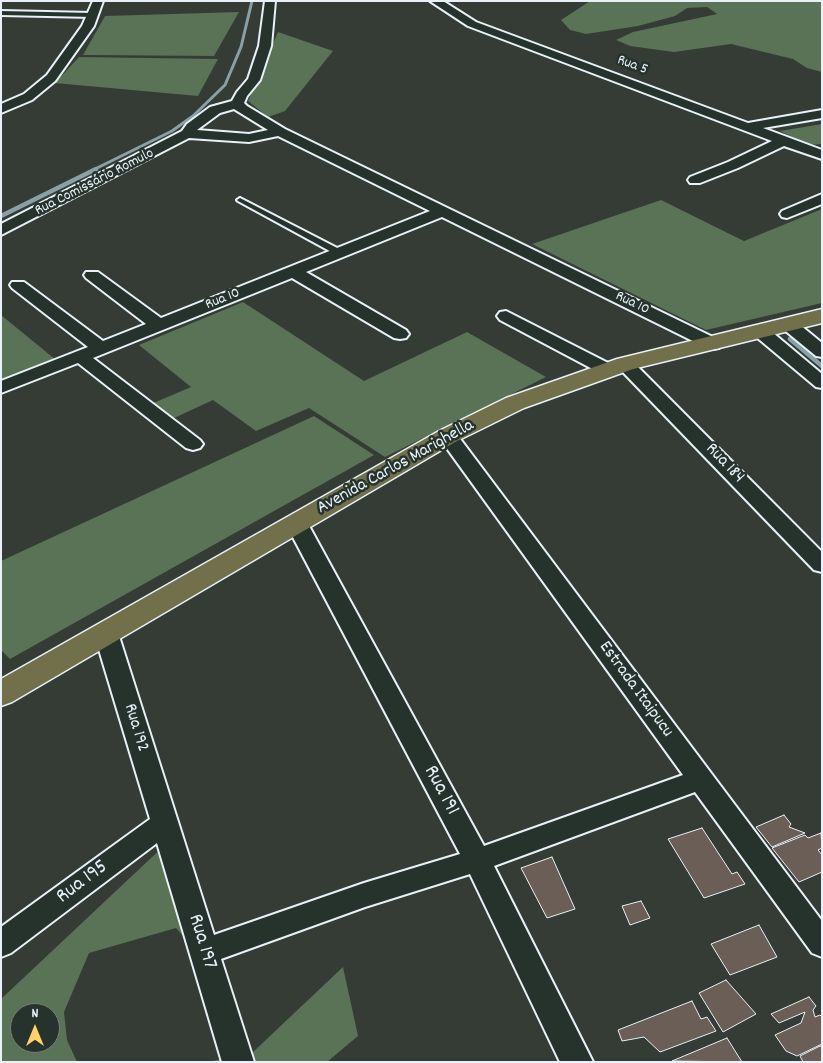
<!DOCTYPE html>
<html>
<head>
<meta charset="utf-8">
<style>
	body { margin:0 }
	#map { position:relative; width:823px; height:1063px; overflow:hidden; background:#343c35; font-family:Dekko,sans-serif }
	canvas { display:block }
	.frame { position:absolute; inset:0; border:2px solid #e8f1f8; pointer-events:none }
	.north { position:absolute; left:10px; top:1003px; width:50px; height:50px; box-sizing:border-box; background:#26332d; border:1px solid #747f7e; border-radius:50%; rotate:0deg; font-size:14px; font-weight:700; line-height:20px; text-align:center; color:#e8f1f8 }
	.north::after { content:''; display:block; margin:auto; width:18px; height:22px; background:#ffd166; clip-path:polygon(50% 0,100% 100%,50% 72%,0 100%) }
</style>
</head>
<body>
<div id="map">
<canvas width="823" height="1063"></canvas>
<div class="frame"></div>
<div class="north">N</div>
</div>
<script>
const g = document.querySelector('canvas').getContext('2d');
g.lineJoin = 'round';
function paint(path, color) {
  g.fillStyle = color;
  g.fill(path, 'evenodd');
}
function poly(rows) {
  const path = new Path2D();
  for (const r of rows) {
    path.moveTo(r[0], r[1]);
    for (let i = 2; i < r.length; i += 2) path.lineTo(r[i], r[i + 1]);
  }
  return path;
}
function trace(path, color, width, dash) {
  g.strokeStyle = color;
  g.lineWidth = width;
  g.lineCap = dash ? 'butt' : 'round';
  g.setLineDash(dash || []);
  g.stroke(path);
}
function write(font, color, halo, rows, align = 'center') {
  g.font = font + ' Dekko,sans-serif';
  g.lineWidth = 5;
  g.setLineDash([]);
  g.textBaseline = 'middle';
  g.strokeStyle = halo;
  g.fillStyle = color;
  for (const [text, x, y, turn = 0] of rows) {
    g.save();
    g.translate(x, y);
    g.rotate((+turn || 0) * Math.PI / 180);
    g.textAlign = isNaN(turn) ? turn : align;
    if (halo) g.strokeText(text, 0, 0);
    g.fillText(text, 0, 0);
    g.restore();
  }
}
const green = poly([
	[590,1,822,1,822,72,807,68,793,59,731,44,674,52,630,46,616,40,633,32,717,14,707,7,687,8,675,16,638,26,586,34,570,30,561,20],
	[239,12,214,56,83,55,105,16],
	[278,32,333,51,285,111,268,117,248,101],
	[79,57,218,59,198,96,55,83],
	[822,124,822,144,808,145,780,131],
	[661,200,744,241,822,209,822,303,706,330,532,244],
	[243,302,364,381,467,332,546,377,385,457,309,408,256,431,213,400,172,419,151,404,191,387,139,345],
	[1,315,56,360,4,380,1,378],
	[314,416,374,455,10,659,1,650,1,561],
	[167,843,198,914,184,937,176,928,89,953,64,1012,67,1040,77,1062,1,1062,1,999],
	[20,1013,50,1013,50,1043,20,1043],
	[343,967,358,1036,327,1062,208,1062,253,1052]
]);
const streamFar1 = poly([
	[93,170,172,131,193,116,225,85,241,47,252,1]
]);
const stream = poly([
	[1,216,96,169],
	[790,339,822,366]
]);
const building = poly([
	[784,815,791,824,789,827,805,833,772,847,756,827,784,815],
	[702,828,732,874,737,872,745,884,704,898,668,839,702,828],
	[821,833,822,848,818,850,822,855,822,872,799,882,772,848,805,835,808,838,821,833],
	[552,857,575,909,547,918,521,868,552,857],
	[641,901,650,918,630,925,622,906,641,901],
	[759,925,777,957,730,975,711,944,759,925],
	[726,980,756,1014,723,1032,699,993,726,980],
	[809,997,816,1006,813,1010,815,1017,820,1015,822,1017,822,1044,797,1056,786,1051,775,1035,801,1023,805,1012,779,1023,771,1014,809,997],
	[692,1001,701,1019,707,1017,716,1031,660,1052,644,1037,622,1041,618,1030,692,1001],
	[727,1038,742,1062,672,1061,727,1038],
	[820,1046,822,1046,822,1062,803,1062,800,1056,820,1046]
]);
const lane = poly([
	[1,11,93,13,96,15,93,17,1,15,1,11],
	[240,198,343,251,344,253,340,255,337,255,238,201,237,200,240,198]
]);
const street = poly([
	[93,1,103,1,94,26,55,81,32,100,1,113,1,104,24,94,47,75,82,26,93,1],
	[265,1,275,1,271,46,260,80,247,96,244,103,247,106,285,129,719,340,722,344,719,348,713,349,707,348,442,217,306,272,406,330,409,334,406,338,400,339,394,338,292,278,93,358,200,440,203,444,200,448,193,450,186,448,78,363,1,393,1,381,88,347,12,288,10,285,12,282,24,282,103,341,146,324,86,278,84,275,86,272,98,272,161,318,430,211,278,136,249,142,189,138,1,235,1,224,182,131,187,124,210,107,232,101,237,92,248,79,259,46,265,1],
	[234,109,268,130,249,134,197,130,220,113,234,109],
	[430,1,443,1,476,22,748,123,822,110,822,118,763,128,822,150,822,159,784,146,738,168,700,183,690,183,688,180,690,177,728,162,772,141,468,26,430,1],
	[822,194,822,204,787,218,782,217,780,214,782,211,822,194],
	[506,311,614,366,617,370,614,374,608,375,602,374,500,320,497,316,500,312,506,311],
	[788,319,794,320,822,343,822,357,816,356,782,328,779,324,782,320,788,319],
	[760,326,766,327,822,374,822,388,816,387,754,335,751,331,754,327,760,326],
	[625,359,631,360,822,552,822,572,814,570,619,368,616,364,619,360,625,359],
	[448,430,455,432,822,921,822,957,812,953,695,792,494,866,593,1062,560,1062,470,874,365,907,221,959,254,1062,222,1062,157,843,11,953,1,957,1,927,150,819,94,633,98,627,106,625,114,627,118,633,214,935,364,883,460,854,286,524,290,519,297,517,304,519,308,524,484,846,683,775,438,436,441,432,448,430]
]);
const primary = poly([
	[822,309,822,323,633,369,524,408,457,441,12,702,1,706,1,679,439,431,506,398,617,359,822,309]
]);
const farStreetnames = [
	["Rua 5",632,66,20],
	["Rua Comissário Romulo",95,183,-27],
	["Rua 10",223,300,-22],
	["Rua 10",632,304,26]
];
const streetNames = [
	["Rua 184",724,464,46],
	["Avenida Carlos Marighella",396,468,-29],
	["Estrada Itaipucu",635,690,54],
	["Rua 192",135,728,73]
];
const nearStreetnames = [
	["Rua 191",440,791,62],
	["Rua 195",83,883,-37],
	["Rua 197",201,942,73]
];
paint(green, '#5a7256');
trace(streamFar1, '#89a0a6', 3);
trace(stream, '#89a0a6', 4.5);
paint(building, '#6a5e56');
trace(building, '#e8f1f8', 1);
trace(lane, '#e8f1f8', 4);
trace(street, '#e8f1f8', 4);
trace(primary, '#e8f1f8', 3);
paint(lane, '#26332d');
paint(street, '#26332d');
paint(primary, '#71704a');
write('15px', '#e8f1f8', '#26332d', farStreetnames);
write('18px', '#e8f1f8', '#26332d', streetNames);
write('21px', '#e8f1f8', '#26332d', nearStreetnames);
</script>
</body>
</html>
